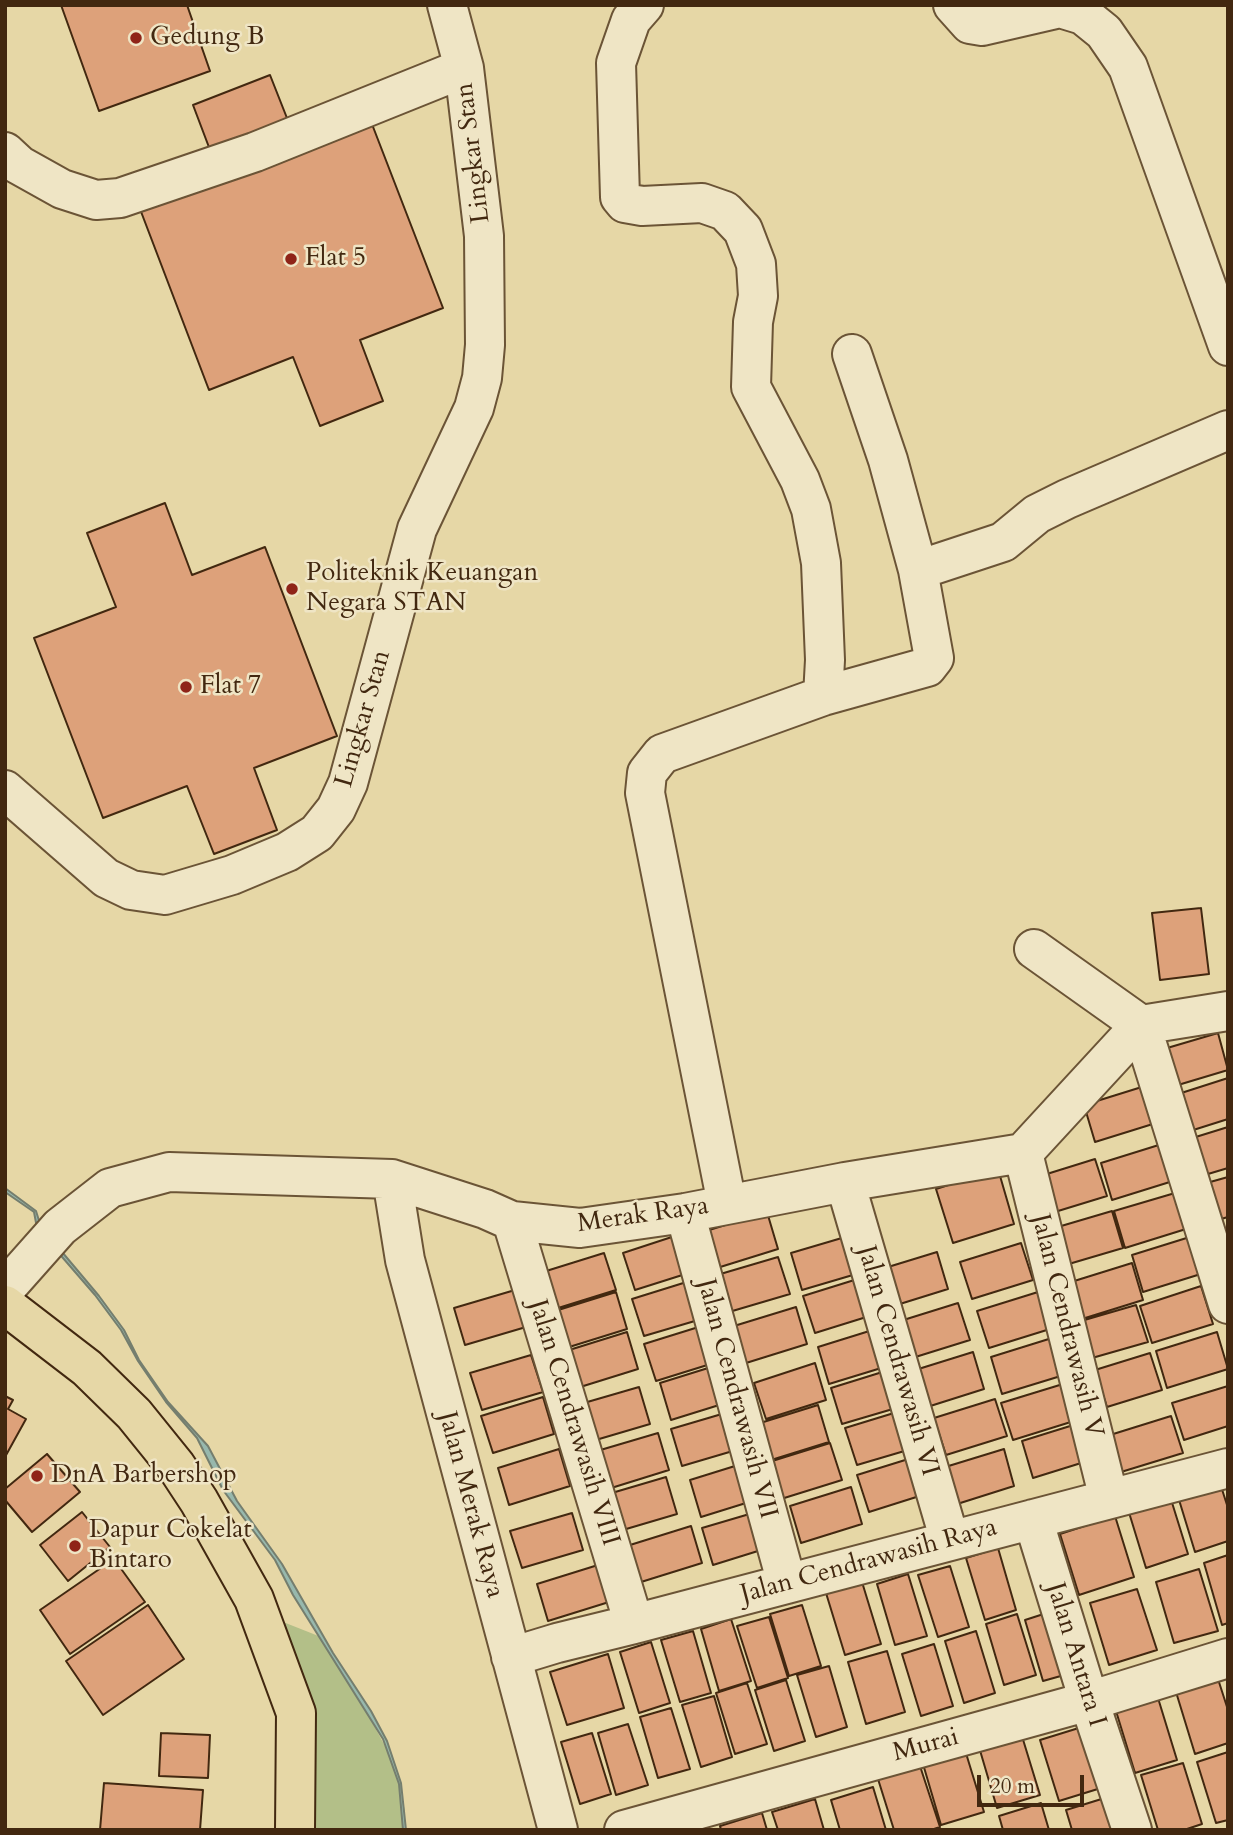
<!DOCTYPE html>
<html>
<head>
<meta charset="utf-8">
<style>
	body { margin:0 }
	#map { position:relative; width:1233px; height:1835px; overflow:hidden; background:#e6d7a6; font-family:Cardo,serif }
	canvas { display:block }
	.frame { position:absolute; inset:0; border:7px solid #422810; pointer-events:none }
	.scale { position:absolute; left:977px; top:1775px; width:107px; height:32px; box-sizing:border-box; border:4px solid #422810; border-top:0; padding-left:9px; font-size:21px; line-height:24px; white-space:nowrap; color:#422810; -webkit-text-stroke:5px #efe5c5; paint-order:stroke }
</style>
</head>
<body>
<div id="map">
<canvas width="1233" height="1835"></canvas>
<div class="frame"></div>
<div class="scale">20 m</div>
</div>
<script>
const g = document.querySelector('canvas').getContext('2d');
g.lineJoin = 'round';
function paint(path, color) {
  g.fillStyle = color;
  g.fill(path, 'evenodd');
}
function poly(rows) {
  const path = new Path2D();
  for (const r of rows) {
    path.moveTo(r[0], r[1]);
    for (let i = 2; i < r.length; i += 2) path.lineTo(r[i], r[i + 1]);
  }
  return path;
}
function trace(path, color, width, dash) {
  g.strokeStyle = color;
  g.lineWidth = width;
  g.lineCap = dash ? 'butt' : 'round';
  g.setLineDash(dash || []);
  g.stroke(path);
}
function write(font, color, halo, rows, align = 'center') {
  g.font = font + ' Cardo,serif';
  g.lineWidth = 5;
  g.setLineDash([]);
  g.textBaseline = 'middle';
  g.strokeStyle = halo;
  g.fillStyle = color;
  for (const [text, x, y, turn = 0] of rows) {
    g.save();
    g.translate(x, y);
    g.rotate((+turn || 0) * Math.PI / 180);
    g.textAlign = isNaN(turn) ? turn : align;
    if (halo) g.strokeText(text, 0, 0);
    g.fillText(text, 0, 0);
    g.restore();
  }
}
const green = poly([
	[268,1616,321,1637,370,1718,387,1750,399,1784,405,1811,404,1830,303,1830]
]);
const water = poly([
	[5,1188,36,1211,41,1227,99,1296,124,1330,139,1360,168,1402,208,1446,237,1501,282,1564,333,1653,371,1711,387,1741,401,1783,406,1830,403,1830,399,1784,383,1739,293,1595,275,1560,223,1490,197,1438,166,1402,138,1361,121,1330,95,1295,37,1228,34,1212,5,1192,5,1188]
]);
const building = poly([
	[61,5,187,5,210,71,99,111,61,5],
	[270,75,298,146,370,119,443,308,360,340,383,401,320,426,293,357,209,390,140,209,221,179,193,105,270,75],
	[165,503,192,575,265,547,337,736,254,768,277,830,214,854,187,786,103,818,34,638,116,607,87,533,165,503],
	[1201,908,1209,974,1160,980,1152,913,1201,908],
	[1218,1033,1228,1070,1168,1088,1157,1051,1218,1033],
	[1228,1078,1228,1119,1187,1132,1175,1095,1228,1078],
	[1145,1086,1156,1123,1095,1142,1084,1105,1145,1086],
	[1228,1127,1228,1168,1198,1177,1186,1140,1228,1127],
	[1162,1144,1173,1181,1112,1200,1101,1163,1162,1144],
	[1095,1159,1107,1196,1045,1215,1034,1178,1095,1159],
	[998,1169,1014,1224,953,1243,936,1189,998,1169],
	[1228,1177,1228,1217,1214,1221,1203,1184,1228,1177],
	[1175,1193,1186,1229,1125,1248,1114,1211,1175,1193],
	[1112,1211,1123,1248,1062,1266,1051,1229,1112,1211],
	[767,1212,778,1249,717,1268,706,1231,767,1212],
	[684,1233,695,1271,635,1290,623,1253,684,1233],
	[852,1235,863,1272,802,1290,791,1253,852,1235],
	[1193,1236,1204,1273,1143,1292,1132,1255,1193,1236],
	[1021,1243,1033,1280,972,1299,960,1262,1021,1243],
	[937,1252,948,1289,887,1308,875,1271,937,1252],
	[604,1253,616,1290,555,1309,543,1272,604,1253],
	[778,1257,790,1294,729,1312,717,1275,778,1257],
	[1132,1263,1143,1300,1082,1319,1071,1282,1132,1263],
	[864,1277,876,1314,815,1333,803,1296,864,1277],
	[693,1280,705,1318,644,1336,632,1299,693,1280],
	[1201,1286,1213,1324,1152,1343,1140,1306,1201,1286],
	[515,1290,526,1327,465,1345,454,1308,515,1290],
	[616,1292,627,1329,566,1348,555,1311,616,1292],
	[1038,1292,1050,1329,989,1348,977,1311,1038,1292],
	[958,1303,970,1340,909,1359,897,1322,958,1303],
	[1136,1305,1148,1342,1092,1358,1081,1321,1136,1305],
	[796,1307,807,1344,746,1363,734,1326,796,1307],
	[705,1325,717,1362,656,1381,644,1344,705,1325],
	[879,1328,891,1365,829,1384,818,1347,879,1328],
	[627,1332,638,1369,577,1388,566,1351,627,1332],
	[1217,1332,1228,1369,1167,1388,1156,1351,1217,1332],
	[1052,1338,1064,1375,1002,1394,991,1357,1052,1338],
	[973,1352,984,1389,924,1408,912,1371,973,1352],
	[1150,1353,1162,1390,1107,1407,1095,1370,1150,1353],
	[531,1355,543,1392,482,1410,470,1373,531,1355],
	[815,1363,826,1400,766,1419,754,1383,815,1363],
	[721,1364,732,1401,671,1420,660,1383,721,1364],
	[892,1369,903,1406,842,1424,831,1388,892,1369],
	[1063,1384,1074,1421,1013,1440,1001,1403,1063,1384],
	[1228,1386,1228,1426,1184,1440,1172,1403,1228,1386],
	[639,1387,650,1424,589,1442,577,1405,639,1387],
	[5,1396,13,1400,8,1409,26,1419,5,1457,5,1396],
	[543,1397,554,1434,493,1453,481,1416,543,1397],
	[995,1399,1007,1436,946,1455,934,1418,995,1399],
	[818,1405,829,1442,768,1461,757,1424,818,1405],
	[907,1409,918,1447,857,1465,845,1428,907,1409],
	[732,1411,743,1448,682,1466,671,1429,732,1411],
	[1171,1416,1183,1453,1121,1472,1110,1435,1171,1416],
	[1083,1422,1094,1459,1033,1478,1022,1441,1083,1422],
	[658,1433,669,1470,608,1489,597,1451,658,1433],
	[830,1443,842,1480,781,1499,769,1462,830,1443],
	[559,1449,570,1486,509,1505,498,1468,559,1449],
	[1004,1449,1014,1486,954,1505,942,1468,1004,1449],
	[47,1454,80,1492,32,1532,5,1500,5,1489,47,1454],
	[918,1456,929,1493,869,1512,857,1475,918,1456],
	[751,1461,762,1498,701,1517,690,1480,751,1461],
	[666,1477,677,1514,616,1532,605,1495,666,1477],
	[1218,1477,1228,1508,1228,1541,1195,1552,1176,1490,1218,1477],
	[851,1487,862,1524,801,1543,790,1506,851,1487],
	[1169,1493,1188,1554,1146,1568,1127,1506,1169,1493],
	[763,1510,774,1546,713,1565,702,1528,763,1510],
	[82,1512,110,1547,68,1581,40,1545,82,1512],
	[572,1513,583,1550,522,1568,510,1531,572,1513],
	[1115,1516,1134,1577,1079,1595,1060,1534,1115,1516],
	[691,1526,702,1563,641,1582,630,1545,691,1526],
	[998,1548,1016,1610,985,1620,966,1558,998,1548],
	[1228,1555,1228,1623,1222,1625,1204,1563,1228,1555],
	[114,1559,145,1602,70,1654,40,1610,114,1559],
	[598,1565,609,1602,548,1621,537,1584,598,1565],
	[950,1566,969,1627,938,1637,918,1575,950,1566],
	[1199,1569,1218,1631,1174,1643,1156,1582,1199,1569],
	[908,1574,927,1636,895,1645,877,1584,908,1574],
	[862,1582,881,1644,845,1655,826,1593,862,1582],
	[1137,1589,1157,1650,1109,1665,1090,1603,1137,1589],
	[148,1605,184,1659,103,1715,66,1661,148,1605],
	[802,1605,821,1666,789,1676,770,1614,802,1605],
	[1056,1610,1075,1672,1043,1681,1025,1620,1056,1610],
	[1017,1614,1036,1675,1004,1685,986,1624,1017,1614],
	[769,1617,788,1678,757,1688,737,1626,769,1617],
	[731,1619,751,1681,719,1691,701,1629,731,1619],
	[693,1631,711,1693,680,1702,661,1640,693,1631],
	[976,1631,995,1693,964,1703,945,1641,976,1631],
	[651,1642,670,1703,639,1713,620,1652,651,1642],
	[934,1644,953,1706,921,1716,902,1654,934,1644],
	[887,1651,905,1712,866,1724,848,1662,887,1651],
	[608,1654,624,1708,567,1725,550,1672,608,1654],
	[829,1666,847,1727,816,1737,797,1675,829,1666],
	[1218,1679,1228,1710,1228,1743,1195,1754,1176,1692,1218,1679],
	[786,1680,805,1741,774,1751,755,1690,786,1680],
	[747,1683,767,1744,735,1754,716,1693,747,1683],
	[714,1696,732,1757,701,1767,682,1705,714,1696],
	[1158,1698,1177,1760,1135,1773,1116,1711,1158,1698],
	[671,1708,690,1769,658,1778,640,1717,671,1708],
	[628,1724,648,1785,616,1795,598,1733,628,1724],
	[1082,1727,1101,1788,1059,1801,1040,1740,1082,1727],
	[161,1733,210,1735,208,1778,159,1776,161,1733],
	[592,1733,611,1794,580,1804,561,1742,592,1733],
	[1021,1733,1040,1795,997,1808,979,1747,1021,1733],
	[965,1750,984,1812,941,1825,923,1764,965,1750],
	[1228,1752,1228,1820,1216,1823,1197,1762,1228,1752],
	[1183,1763,1202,1824,1184,1830,1158,1830,1141,1775,1183,1763],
	[920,1766,940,1827,931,1830,894,1830,878,1779,920,1766],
	[104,1783,203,1790,200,1830,100,1830,104,1783],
	[873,1787,886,1830,840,1830,831,1800,873,1787],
	[1108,1797,1118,1830,1072,1830,1066,1810,1108,1797],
	[815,1799,824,1830,778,1830,772,1812,815,1799],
	[1041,1803,1049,1830,1003,1830,999,1816,1041,1803],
	[762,1813,767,1830,721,1830,720,1826,762,1813]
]);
const minor = poly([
	[644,5,631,20,616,63,620,197,625,203,642,206,702,203,725,211,743,230,756,264,758,296,753,322,751,387,800,480,811,509,821,563,825,660,823,696,662,754,647,773,645,793,727,1204],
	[953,5,970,24,982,26,1060,8,1083,15,1104,32,1128,67,1228,346],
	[5,152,19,165,62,189,96,200,120,198,255,152,464,68],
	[918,570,1003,542,1037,514,1067,499,1228,430],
	[823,696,927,667,934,658,918,570,888,460,852,354],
	[5,790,106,878,131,890,165,895,232,875,287,852,317,833,336,809,348,783,417,529,474,408,482,378,485,345,484,236,464,68,447,5],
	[1034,949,1141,1025,1228,1304],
	[1023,1153,1109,1499],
	[392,1179,405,1260,558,1830],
	[845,1182,950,1541],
	[685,1213,787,1584],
	[512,1221,634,1624],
	[5,1289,60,1227,110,1188,169,1172,392,1179,485,1209,512,1221,580,1228,685,1213,845,1182,1023,1153,1141,1025,1228,1011],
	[1033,1519,1089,1701,1132,1830],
	[511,1657,557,1643,634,1624,1228,1468],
	[624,1830,1089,1701,1228,1658]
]);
const major = poly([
	[5,1305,87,1368,134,1414,176,1466,199,1501,254,1599,296,1713,295,1830]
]);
const markers = [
	[136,38,7,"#8f2418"],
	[291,259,7,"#8f2418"],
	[292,589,7,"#8f2418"],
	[186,687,7,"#8f2418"],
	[37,1476,7,"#8f2418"],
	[75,1546,7,"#8f2418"]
];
const poiNames = [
	["Gedung B",150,38],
	["Flat 5",305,259],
	["Politeknik Keuangan",306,574],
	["Negara STAN",306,604],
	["Flat 7",200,687],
	["DnA Barbershop",51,1476],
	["Dapur Cokelat",89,1531],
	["Bintaro",89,1561]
];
const streetNames = [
	["Lingkar Stan",474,153,-97],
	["Lingkar Stan",364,719,-74],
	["Merak Raya",643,1216,-8],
	["Jalan Cendrawasih V",1066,1326,76],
	["Jalan Cendrawasih VI",897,1361,74],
	["Jalan Cendrawasih VII",736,1399,75],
	["Jalan Cendrawasih VIII",573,1423,73],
	["Jalan Merak Raya",470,1505,75],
	["Jalan Cendrawasih Raya",869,1562,-15],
	["Jalan Antara I",1075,1655,73],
	["Murai",926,1746,-15]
];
paint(green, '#b3bf88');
paint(water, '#97b8ad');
trace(water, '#757e6e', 2);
paint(building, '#dda17a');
trace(building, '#422810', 2);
trace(minor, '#6b5436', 42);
trace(major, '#422810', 42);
trace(minor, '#efe5c5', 38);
trace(major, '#e6d7a6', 38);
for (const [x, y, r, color] of markers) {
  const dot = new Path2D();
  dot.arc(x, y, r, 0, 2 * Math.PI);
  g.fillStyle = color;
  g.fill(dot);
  trace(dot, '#efe5c5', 2.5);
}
write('26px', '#422810', '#efe5c5', poiNames, 'left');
write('26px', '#422810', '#efe5c5', streetNames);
</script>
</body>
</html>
